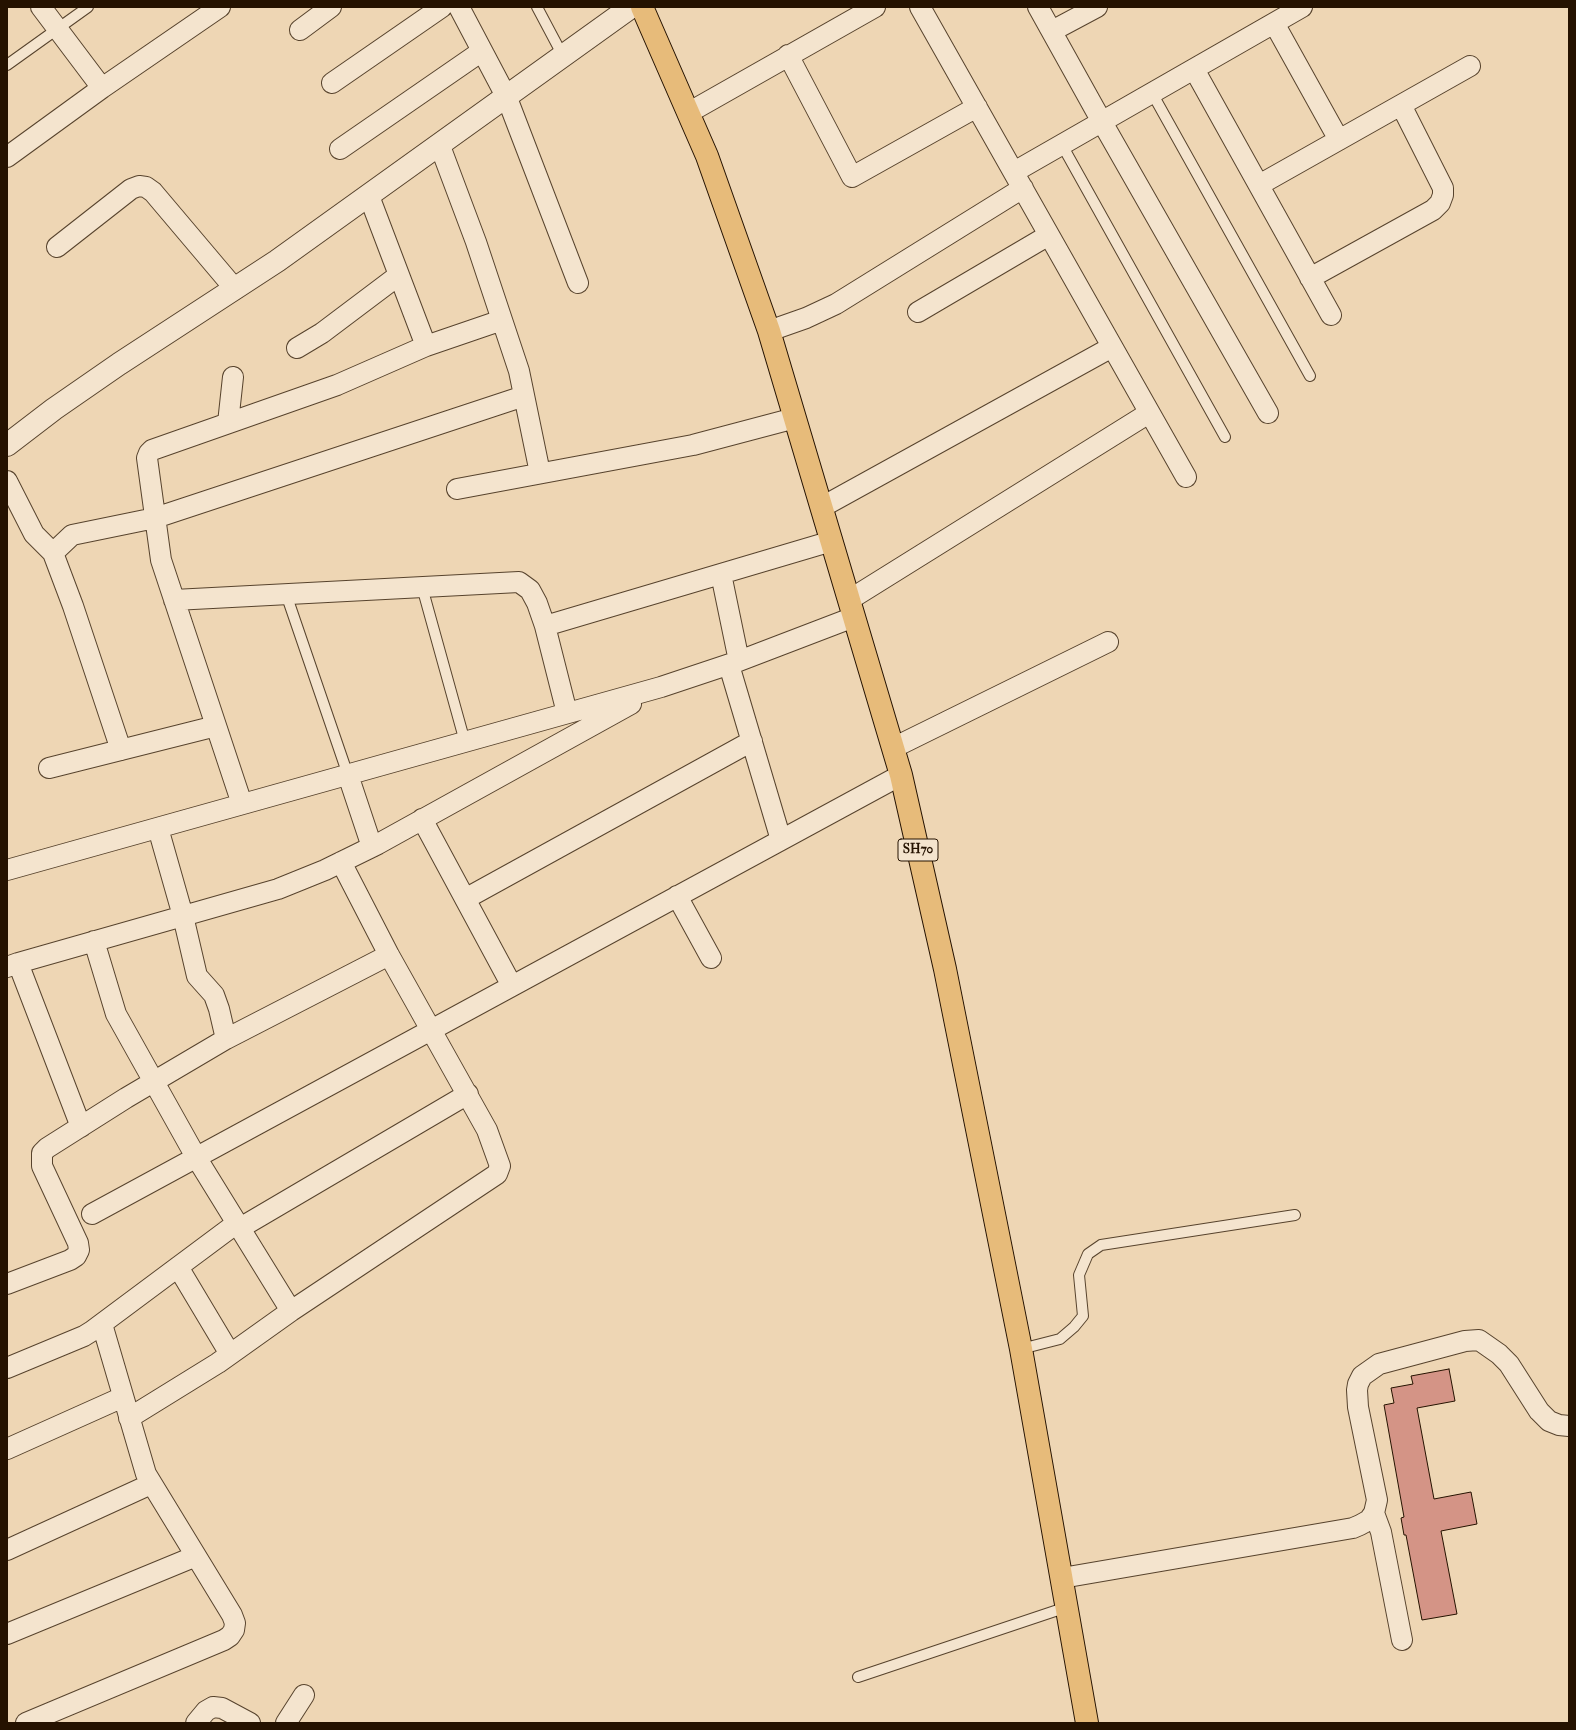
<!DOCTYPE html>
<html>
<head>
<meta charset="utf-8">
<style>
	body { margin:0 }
	#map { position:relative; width:1576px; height:1730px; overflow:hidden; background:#eed6b4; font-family:"IM FELL Double Pica",serif }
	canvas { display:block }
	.frame { position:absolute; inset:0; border:8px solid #251200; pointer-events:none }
</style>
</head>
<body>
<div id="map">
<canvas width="1576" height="1730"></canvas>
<div class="frame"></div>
</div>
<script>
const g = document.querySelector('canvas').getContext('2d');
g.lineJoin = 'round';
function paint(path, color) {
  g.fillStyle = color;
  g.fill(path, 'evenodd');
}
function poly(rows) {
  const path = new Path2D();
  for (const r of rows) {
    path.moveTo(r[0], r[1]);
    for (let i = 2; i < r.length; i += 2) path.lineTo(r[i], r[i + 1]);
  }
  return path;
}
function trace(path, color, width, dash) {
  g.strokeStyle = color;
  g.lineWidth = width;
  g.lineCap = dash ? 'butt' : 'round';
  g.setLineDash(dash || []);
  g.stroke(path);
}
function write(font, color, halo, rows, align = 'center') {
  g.font = font + ' "IM FELL Double Pica",serif';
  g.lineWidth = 4;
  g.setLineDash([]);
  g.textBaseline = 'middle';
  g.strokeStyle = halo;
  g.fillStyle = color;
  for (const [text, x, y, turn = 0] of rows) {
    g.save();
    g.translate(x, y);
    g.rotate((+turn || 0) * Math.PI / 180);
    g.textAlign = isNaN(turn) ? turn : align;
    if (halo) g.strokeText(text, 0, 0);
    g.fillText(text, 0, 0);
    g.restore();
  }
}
const building = poly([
	[1449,1369,1455,1401,1417,1408,1434,1499,1471,1492,1477,1524,1441,1531,1457,1614,1422,1620,1406,1535,1404,1535,1401,1518,1404,1517,1384,1405,1394,1403,1391,1388,1413,1384,1411,1376,1449,1369]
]);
const service = poly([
	[537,7,563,56],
	[7,65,88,7],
	[1152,93,1310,376],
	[1062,145,1225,437],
	[422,587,465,742],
	[286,594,348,775],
	[1021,1349,1060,1339,1074,1327,1083,1316,1079,1275,1088,1254,1101,1245,1295,1215],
	[858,1677,1067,1607]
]);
const minor = poly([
	[41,7,102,88],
	[459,7,507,98,578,283],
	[920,7,1186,477],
	[1038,7,1102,122,1268,413],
	[1274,23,1339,140],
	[300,30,331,7],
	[1052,31,1097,7],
	[788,55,852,177,977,107],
	[1194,69,1331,315],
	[332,83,442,7],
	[688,113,875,7],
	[440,146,476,242,519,371,540,473],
	[340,149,482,51],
	[7,157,102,88,220,7],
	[1014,172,1302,7],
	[1259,185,1470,66],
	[369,196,426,346],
	[57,247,131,189,139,186,146,187,153,192,235,289],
	[1310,278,1433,210,1440,203,1443,195,1443,188,1401,105],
	[918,312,1049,235],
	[769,331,806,318,836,304,1023,188],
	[297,348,322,333,399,275],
	[228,423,233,377],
	[7,481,34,534,53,553,73,606,121,750],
	[457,489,693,445,795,418],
	[822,507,1112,347],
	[53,553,72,535,155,518,524,396],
	[721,574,739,661],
	[174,600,519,582,530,590,537,603,545,626,567,713],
	[849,600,1149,413],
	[545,626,832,541],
	[729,665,781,840],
	[893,748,1108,642],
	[49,768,216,726],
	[348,775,372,847],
	[242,804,161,560,147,458,149,453,152,450,337,385,426,346,502,320],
	[422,819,512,986],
	[7,870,661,687,739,661,854,617],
	[677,896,711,958],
	[465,899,752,741],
	[94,941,116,1014,196,1157,291,1311],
	[18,963,81,1127],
	[7,967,18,963,278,889,325,870,378,844,631,704],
	[226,1039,389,955],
	[92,1214,901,775],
	[240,1228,468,1094],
	[178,1267,230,1354],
	[7,1284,70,1260,76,1256,79,1250,78,1243,42,1166,42,1153,47,1148,126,1098,226,1039,219,1009,214,995,197,976,183,916,158,828],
	[7,1368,84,1336,92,1331,237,1223],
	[129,1418,218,1363,291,1311,497,1174,500,1166,487,1130,389,955,341,862],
	[7,1449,123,1397],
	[1374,1513,1381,1532,1402,1640],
	[7,1550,151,1484],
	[1062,1578,1353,1528,1360,1525,1369,1520,1374,1513,1377,1500,1358,1407,1357,1390,1358,1384,1362,1376,1379,1364,1465,1341,1479,1340,1499,1354,1509,1364,1539,1411,1549,1421,1559,1425,1569,1426],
	[7,1634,196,1556],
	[26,1723,224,1640,230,1636,234,1630,235,1623,232,1615,146,1474,102,1324],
	[196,1723,206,1711,213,1707,222,1708,250,1723],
	[286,1723,304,1695]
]);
const tertiary = poly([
	[7,445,54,409,119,364,277,261,631,7]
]);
const primary = poly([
	[642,7,707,156,769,331,901,775,945,969,1021,1349,1087,1723]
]);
const shields = [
	[918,850,40]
];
const shieldNames = [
	["SH70",918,850]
];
paint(building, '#d49486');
trace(building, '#251200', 1);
trace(service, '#57432d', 12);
trace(minor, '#57432d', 22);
trace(tertiary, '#57432d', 24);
trace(primary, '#251200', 24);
trace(service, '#f4e4ce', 10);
trace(minor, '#f4e4ce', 20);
trace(tertiary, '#f4e4ce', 22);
trace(primary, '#e7bb7a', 22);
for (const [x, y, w] of shields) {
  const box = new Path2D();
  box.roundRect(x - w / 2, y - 11, w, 22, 3);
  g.fillStyle = '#f4e4ce';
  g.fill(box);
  trace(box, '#251200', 1);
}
write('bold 13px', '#251200', null, shieldNames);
</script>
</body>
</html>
